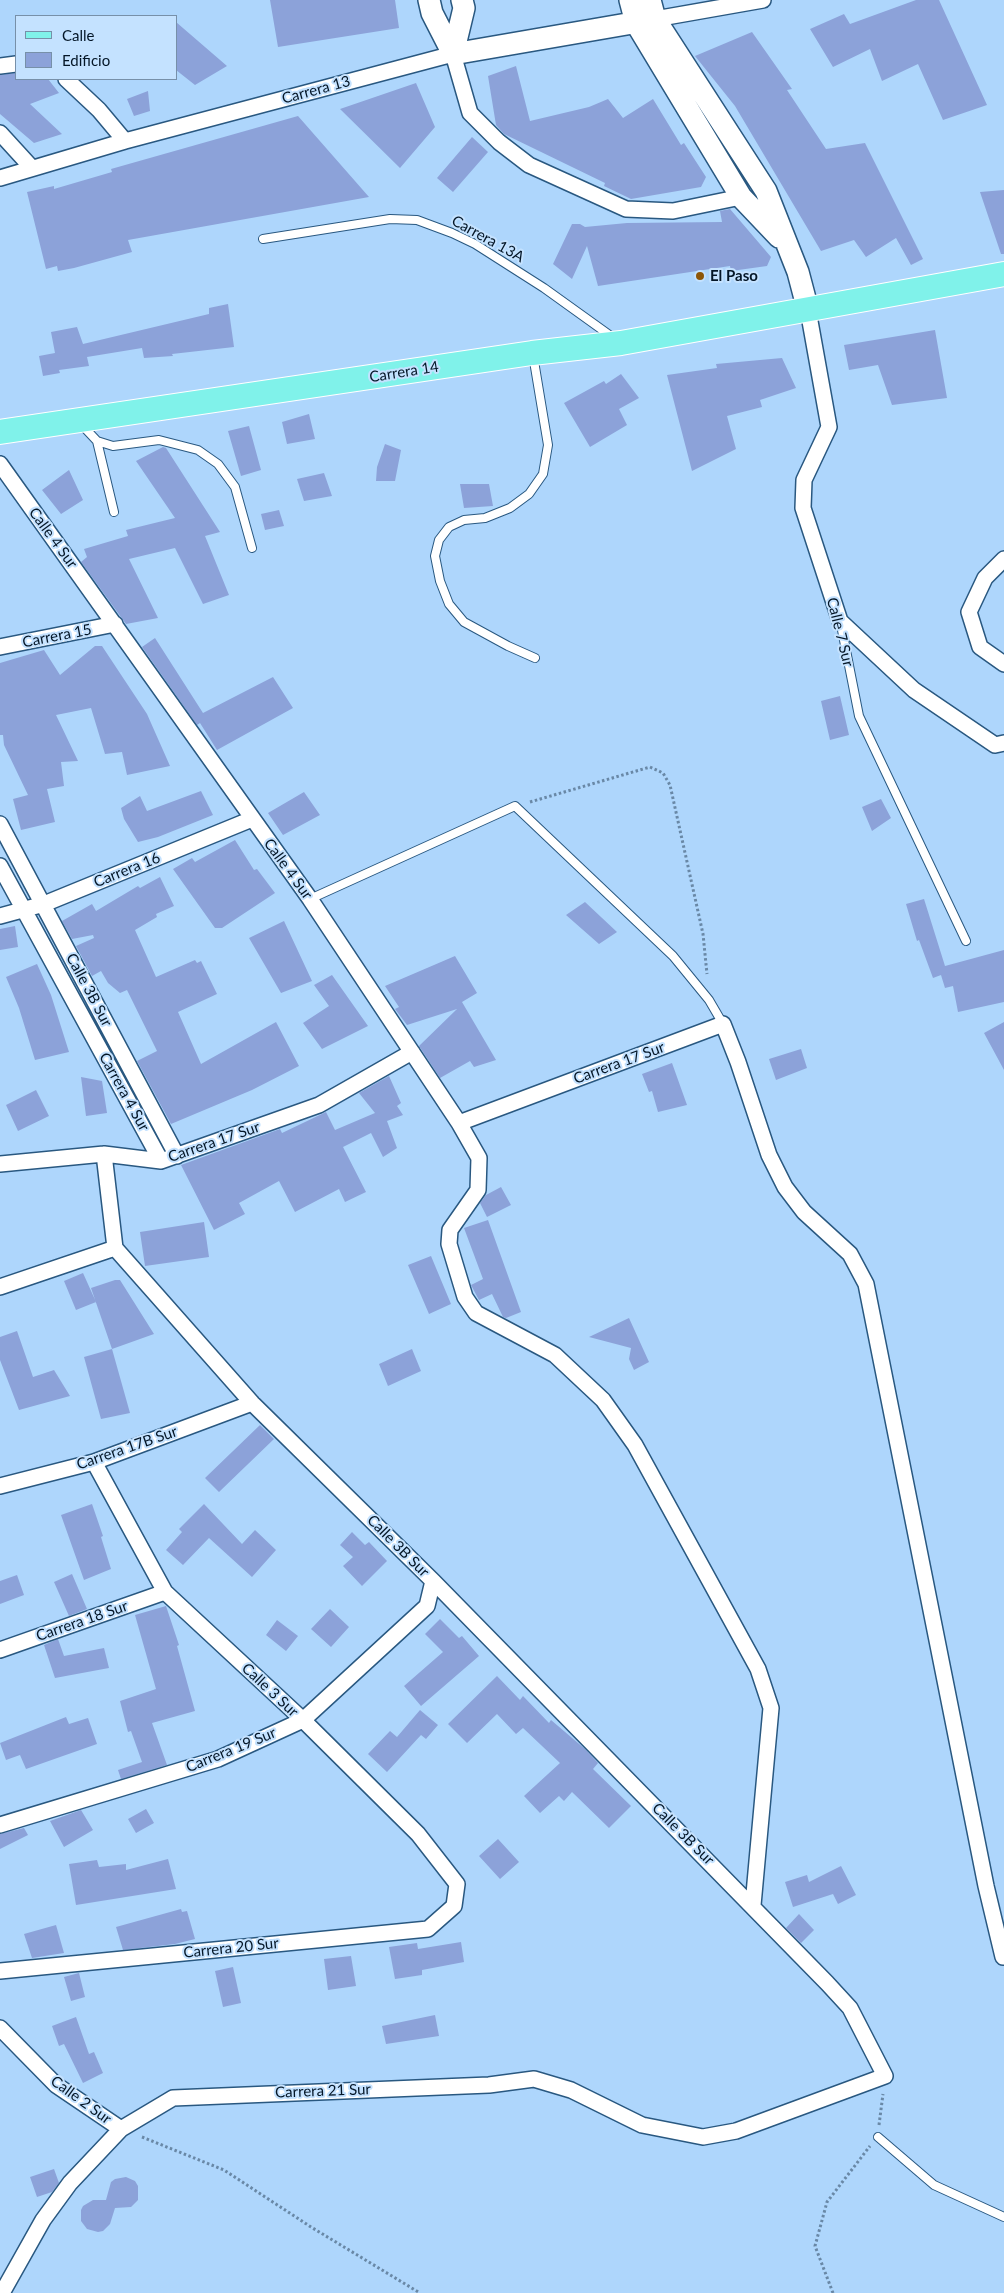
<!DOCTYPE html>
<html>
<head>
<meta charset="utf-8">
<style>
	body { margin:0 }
	#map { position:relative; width:1004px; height:2293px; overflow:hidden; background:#aed6fc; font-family:Lato,sans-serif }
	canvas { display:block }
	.legend { position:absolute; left:15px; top:15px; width:162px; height:65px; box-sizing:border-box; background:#c4e2ff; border:1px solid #7790a9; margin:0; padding:6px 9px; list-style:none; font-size:15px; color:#041627 }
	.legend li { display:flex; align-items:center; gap:10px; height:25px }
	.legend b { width:25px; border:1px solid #7790a9 }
</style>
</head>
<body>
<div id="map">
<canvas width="1004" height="2293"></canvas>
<ul class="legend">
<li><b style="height:6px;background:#80f2ea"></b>Calle</li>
<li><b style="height:14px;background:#8ca2d9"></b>Edificio</li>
</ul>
</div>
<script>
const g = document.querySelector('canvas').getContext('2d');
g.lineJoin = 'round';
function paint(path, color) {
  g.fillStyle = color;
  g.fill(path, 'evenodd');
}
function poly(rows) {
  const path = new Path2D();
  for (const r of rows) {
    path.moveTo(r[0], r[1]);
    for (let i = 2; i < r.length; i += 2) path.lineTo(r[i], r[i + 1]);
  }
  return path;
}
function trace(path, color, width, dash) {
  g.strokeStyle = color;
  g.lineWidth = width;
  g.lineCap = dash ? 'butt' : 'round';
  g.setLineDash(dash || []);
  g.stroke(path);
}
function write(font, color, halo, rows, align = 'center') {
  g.font = font + ' Lato,sans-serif';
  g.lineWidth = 4;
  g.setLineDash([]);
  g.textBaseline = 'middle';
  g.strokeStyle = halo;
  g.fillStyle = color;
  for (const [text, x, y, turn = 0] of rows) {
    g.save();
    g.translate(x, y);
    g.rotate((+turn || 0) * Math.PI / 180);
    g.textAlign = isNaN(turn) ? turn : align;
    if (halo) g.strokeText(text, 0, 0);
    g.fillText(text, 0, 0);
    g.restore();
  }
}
const building = poly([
	[270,0,395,0,399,28,278,47],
	[916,0,939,0,987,105,943,120,918,64,882,81,870,49,833,67,810,29,844,14,850,24],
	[176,22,227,66,195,85,176,70],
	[752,32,792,89,787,90,826,149,865,143,923,259,911,265,896,238,866,257,854,240,821,251,735,106,695,56],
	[516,66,530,121,589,107,608,99,623,118,653,99,681,145,684,143,706,177,701,187,631,199,604,186,605,183,504,134,496,125,488,76],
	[16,73,16,79,48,79,59,93,30,104,62,134,34,143,0,114,0,75],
	[416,83,435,127,400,168,340,109],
	[148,91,150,111,134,116,127,99],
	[298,116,369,197,128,240,132,252,74,268,58,271,57,266,46,269,27,192,54,186,54,189,112,172,111,169],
	[472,137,488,152,453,192,437,178],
	[1004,190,1004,254,1001,254,980,192],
	[730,209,771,257,767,266,731,271,730,266,598,286,587,246,572,279,553,264,572,224,580,224,585,227,627,223,722,222,720,211],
	[228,304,234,347,172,354,173,356,144,358,142,348,87,357,89,366,59,370,60,373,43,376,39,356,55,353,51,332,77,327,83,344,209,314,209,308],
	[935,330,947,398,892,405,878,365,849,370,844,345],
	[782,358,796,388,760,400,762,407,727,416,736,449,692,471,667,375,717,368,716,364],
	[621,374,639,398,619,409,627,425,590,447,564,403,604,381,606,384],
	[309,414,315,439,287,444,282,422],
	[249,426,261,470,241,476,228,431],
	[385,444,401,450,395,481,376,481,377,467],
	[163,447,166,448,220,532,205,536,229,595,203,604,175,548,129,559,158,618,126,624,81,562,87,557,84,549,128,536,126,530,175,518,136,461],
	[69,470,83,500,61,514,42,490],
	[324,473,332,496,304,501,297,479],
	[460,484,489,484,493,506,464,508],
	[279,510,284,526,265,530,261,514],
	[155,638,203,713,273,677,293,708,217,750,200,723,197,725,142,647],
	[95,646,102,646,147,714,170,766,127,775,122,752,105,754,91,708,56,715,78,761,61,762,64,786,47,789,55,822,21,830,13,799,28,795,4,745,3,735,0,735,0,663,44,650,60,675],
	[840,696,849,735,830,740,821,701],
	[201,791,213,815,158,837,138,842,124,819,121,808,140,796,147,811],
	[304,792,320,815,283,835,268,813],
	[881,799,891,818,872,831,862,807],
	[235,840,254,870,257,869,275,893,222,928,215,928,173,869,192,858,195,862],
	[160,877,174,906,156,914,157,917,135,930,156,977,195,960,197,963,201,961,217,994,178,1012,201,1064,276,1022,299,1066,252,1090,171,1124,137,1061,157,1051,127,990,120,993,108,983,101,971,92,976,76,946,94,938,93,935,72,939,62,921,92,904,96,911,138,886,140,888],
	[924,899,945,966,1004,950,1004,1002,958,1012,953,986,945,988,941,975,933,978,919,940,917,941,906,904],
	[585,902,617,932,599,944,566,915],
	[284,921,312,981,281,993,249,938],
	[15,926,18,947,0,950,0,929],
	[455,956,477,993,462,1002,496,1060,474,1067,470,1061,440,1078,419,1046,457,1009,407,1025,395,1009,399,1007,385,986],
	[37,964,51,995,69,1052,35,1060,19,1008,6,977],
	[332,975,368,1026,322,1049,303,1023,329,1006,314,985],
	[1004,1022,1004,1070,984,1033],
	[801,1049,807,1068,776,1080,769,1059],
	[672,1063,687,1105,658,1112,652,1091,649,1092,642,1074],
	[389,1076,401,1103,397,1106,403,1115,387,1121,397,1148,383,1157,371,1133,343,1147,366,1192,345,1202,339,1189,295,1212,279,1181,239,1203,245,1214,214,1230,181,1165,280,1129,282,1133,326,1112,335,1130,375,1113,359,1093],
	[81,1077,102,1081,107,1113,86,1116],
	[36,1090,49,1116,18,1131,6,1105],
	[501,1187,511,1205,487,1217,480,1203,486,1195],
	[488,1220,521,1312,506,1318,503,1317,492,1294,479,1300,471,1285,483,1279,464,1228],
	[204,1222,209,1257,145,1266,140,1232],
	[431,1256,451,1304,429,1314,408,1265],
	[83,1273,96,1302,76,1310,64,1281],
	[115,1280,120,1280,154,1334,112,1349,91,1288],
	[629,1318,649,1362,634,1370,629,1359,631,1348,589,1337],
	[17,1331,33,1377,54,1370,70,1396,19,1410,0,1360,0,1337],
	[112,1349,130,1413,101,1419,84,1357],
	[412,1349,421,1371,388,1386,379,1364],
	[260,1425,274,1439,219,1492,205,1478],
	[92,1504,103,1536,101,1537,111,1569,84,1580,61,1515],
	[204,1504,242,1544,255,1530,276,1550,252,1577,209,1538,183,1565,166,1550,182,1532,179,1529],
	[352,1532,365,1545,369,1542,387,1561,362,1586,343,1566,353,1557,340,1545],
	[72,1574,87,1609,69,1616,54,1582],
	[17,1575,24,1595,0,1604,0,1581],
	[166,1606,179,1645,177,1646,195,1711,152,1723,167,1765,121,1779,118,1770,142,1762,131,1731,128,1732,120,1701,156,1689,135,1615],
	[330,1609,349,1627,331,1647,311,1629],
	[440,1619,459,1638,462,1636,479,1656,421,1706,404,1686,443,1652,425,1634],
	[277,1620,298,1636,286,1651,266,1635],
	[58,1639,64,1656,104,1648,109,1668,55,1678,44,1645],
	[497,1676,520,1700,523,1696,549,1723,551,1720,585,1749,598,1763,593,1769,631,1806,609,1828,572,1792,564,1801,559,1796,540,1813,524,1796,560,1763,523,1728,516,1734,497,1714,467,1743,448,1724],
	[420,1710,438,1725,426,1739,421,1735,387,1772,368,1754,390,1731,397,1737],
	[66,1717,69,1724,88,1718,97,1744,26,1769,20,1755,6,1760,0,1743],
	[146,1809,154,1823,136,1833,128,1819],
	[81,1810,93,1830,64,1847,50,1821],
	[24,1828,28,1835,0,1849,0,1834],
	[498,1839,519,1862,500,1879,479,1856],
	[168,1859,176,1889,76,1905,69,1864,97,1860,99,1867,126,1864,126,1870],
	[841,1866,856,1895,838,1904,833,1894,793,1907,785,1882,807,1875,809,1882],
	[181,1909,182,1912,187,1911,195,1939,175,1944,123,1950,116,1927],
	[799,1914,814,1930,801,1943,786,1928],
	[56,1925,64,1953,32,1958,24,1934],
	[461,1942,464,1962,422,1970,422,1975,395,1979,389,1947,417,1943,418,1949],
	[351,1956,356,1986,328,1990,324,1959],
	[233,1967,241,2003,223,2007,215,1971],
	[79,1973,85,1997,71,2001,64,1977],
	[435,2015,439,2036,386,2044,382,2026],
	[76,2017,89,2054,94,2052,103,2073,83,2083,64,2044,59,2046,52,2026],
	[54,2169,59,2183,52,2192,37,2197,30,2177],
	[126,2177,135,2181,138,2186,138,2200,131,2207,115,2208,110,2224,103,2231,98,2232,87,2229,81,2221,81,2210,83,2206,93,2200,106,2200,111,2182,115,2179]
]);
const path = poly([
	[530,802,650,767,663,773,670,785,703,934,707,974],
	[879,2125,883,2094],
	[142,2137,224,2170,311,2227,420,2293],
	[833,2293,815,2246,827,2202,870,2146]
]);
const lane = poly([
	[263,239,390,219,417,220,452,233,475,244,544,288,615,339],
	[533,355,548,445,543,474,529,494,510,508,485,518,464,520,449,527,439,540,435,556,440,581,449,604,464,622,508,646,535,658],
	[81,424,97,441,113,446,159,440,198,450,218,464,235,487,252,548],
	[97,441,114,512],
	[841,625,859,716,966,941],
	[310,899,515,806,673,956,709,1000,723,1024],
	[878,2137,934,2185,1004,2217]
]);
const street = poly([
	[655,19,763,0],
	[0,66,16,64],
	[66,79,99,110,125,141],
	[0,133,32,168],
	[0,178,125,141,453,54,470,113,499,142,529,165,626,209,673,211,741,197],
	[808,310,829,427,804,480,803,508,840,621,914,690,995,745,1004,743],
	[0,464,310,899,459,1123,479,1158,478,1190,450,1230,449,1244,465,1297,476,1313,555,1355,603,1400,635,1445,758,1669,771,1708,753,1905],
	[1004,559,985,578,969,612,980,647,1004,664],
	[0,647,115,624],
	[0,824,177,1156],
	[0,866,161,1161],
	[0,916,44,904,252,819],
	[459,1123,723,1024,738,1062,769,1155,785,1187,804,1212,850,1254,866,1284,986,1886,1003,1957],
	[0,1164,104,1154,161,1161,319,1105,412,1052],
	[0,1287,115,1248],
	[0,1486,94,1462,252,1403],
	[0,1650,165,1592],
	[0,1825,218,1759,303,1720,427,1606,433,1581],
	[0,1971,428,1929,454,1906,457,1884,418,1834,303,1720,165,1592,94,1462],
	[0,2028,56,2085,121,2129],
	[2,2293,43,2220,70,2183,121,2129,173,2098,489,2085,534,2079,571,2090,642,2125,703,2137,736,2131,885,2076,850,2008,827,1983,433,1581,252,1403,115,1248,104,1154]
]);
const secondary = poly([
	[429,0,432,13,453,54],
	[630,0,636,23,741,197,779,237],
	[650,0,655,19,766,191,798,272,808,310],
	[453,54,650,20],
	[453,54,464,8,462,0]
]);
const primary = poly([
	[0,432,532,353,621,343,1004,274]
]);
const markers = [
	[700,276,5,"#8c5608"]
];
const streetNames = [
	["Carrera 13",316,90,-15],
	["Carrera 13A",488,239,29],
	["Carrera 14",404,372,-9],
	["Calle 4 Sur",53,538,54],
	["Calle 7 Sur",840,632,76],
	["Carrera 15",57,636,-11],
	["Calle 4 Sur",288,869,54],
	["Carrera 16",127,870,-22],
	["Calle 3B Sur",89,990,62],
	["Carrera 17 Sur",619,1063,-20],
	["Carrera 4 Sur",124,1092,61],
	["Carrera 17 Sur",214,1142,-19],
	["Carrera 17B Sur",127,1448,-19],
	["Calle 3B Sur",398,1546,45],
	["Carrera 18 Sur",82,1621,-19],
	["Calle 3 Sur",270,1690,43],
	["Carrera 19 Sur",231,1750,-22],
	["Calle 3B Sur",683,1834,45],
	["Carrera 20 Sur",231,1948,-6],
	["Carrera 21 Sur",323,2091,-2],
	["Calle 2 Sur",81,2100,36]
];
const poiNames = [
	["El Paso",710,276]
];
paint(building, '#8ca2d9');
trace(lane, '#295880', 10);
trace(street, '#295880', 18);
trace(secondary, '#295880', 24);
trace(primary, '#fff', 26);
trace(path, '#6988a6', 3, [2.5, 2.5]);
trace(lane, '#fff', 8);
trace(street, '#fff', 15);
trace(secondary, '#fff', 21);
trace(primary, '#80f2ea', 24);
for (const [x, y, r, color] of markers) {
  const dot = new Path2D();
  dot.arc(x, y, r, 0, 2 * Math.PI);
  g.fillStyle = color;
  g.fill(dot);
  trace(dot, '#c4e2ff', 2);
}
write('15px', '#041627', '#c4e2ff', streetNames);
write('bold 15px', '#041627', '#c4e2ff', poiNames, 'left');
</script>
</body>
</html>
